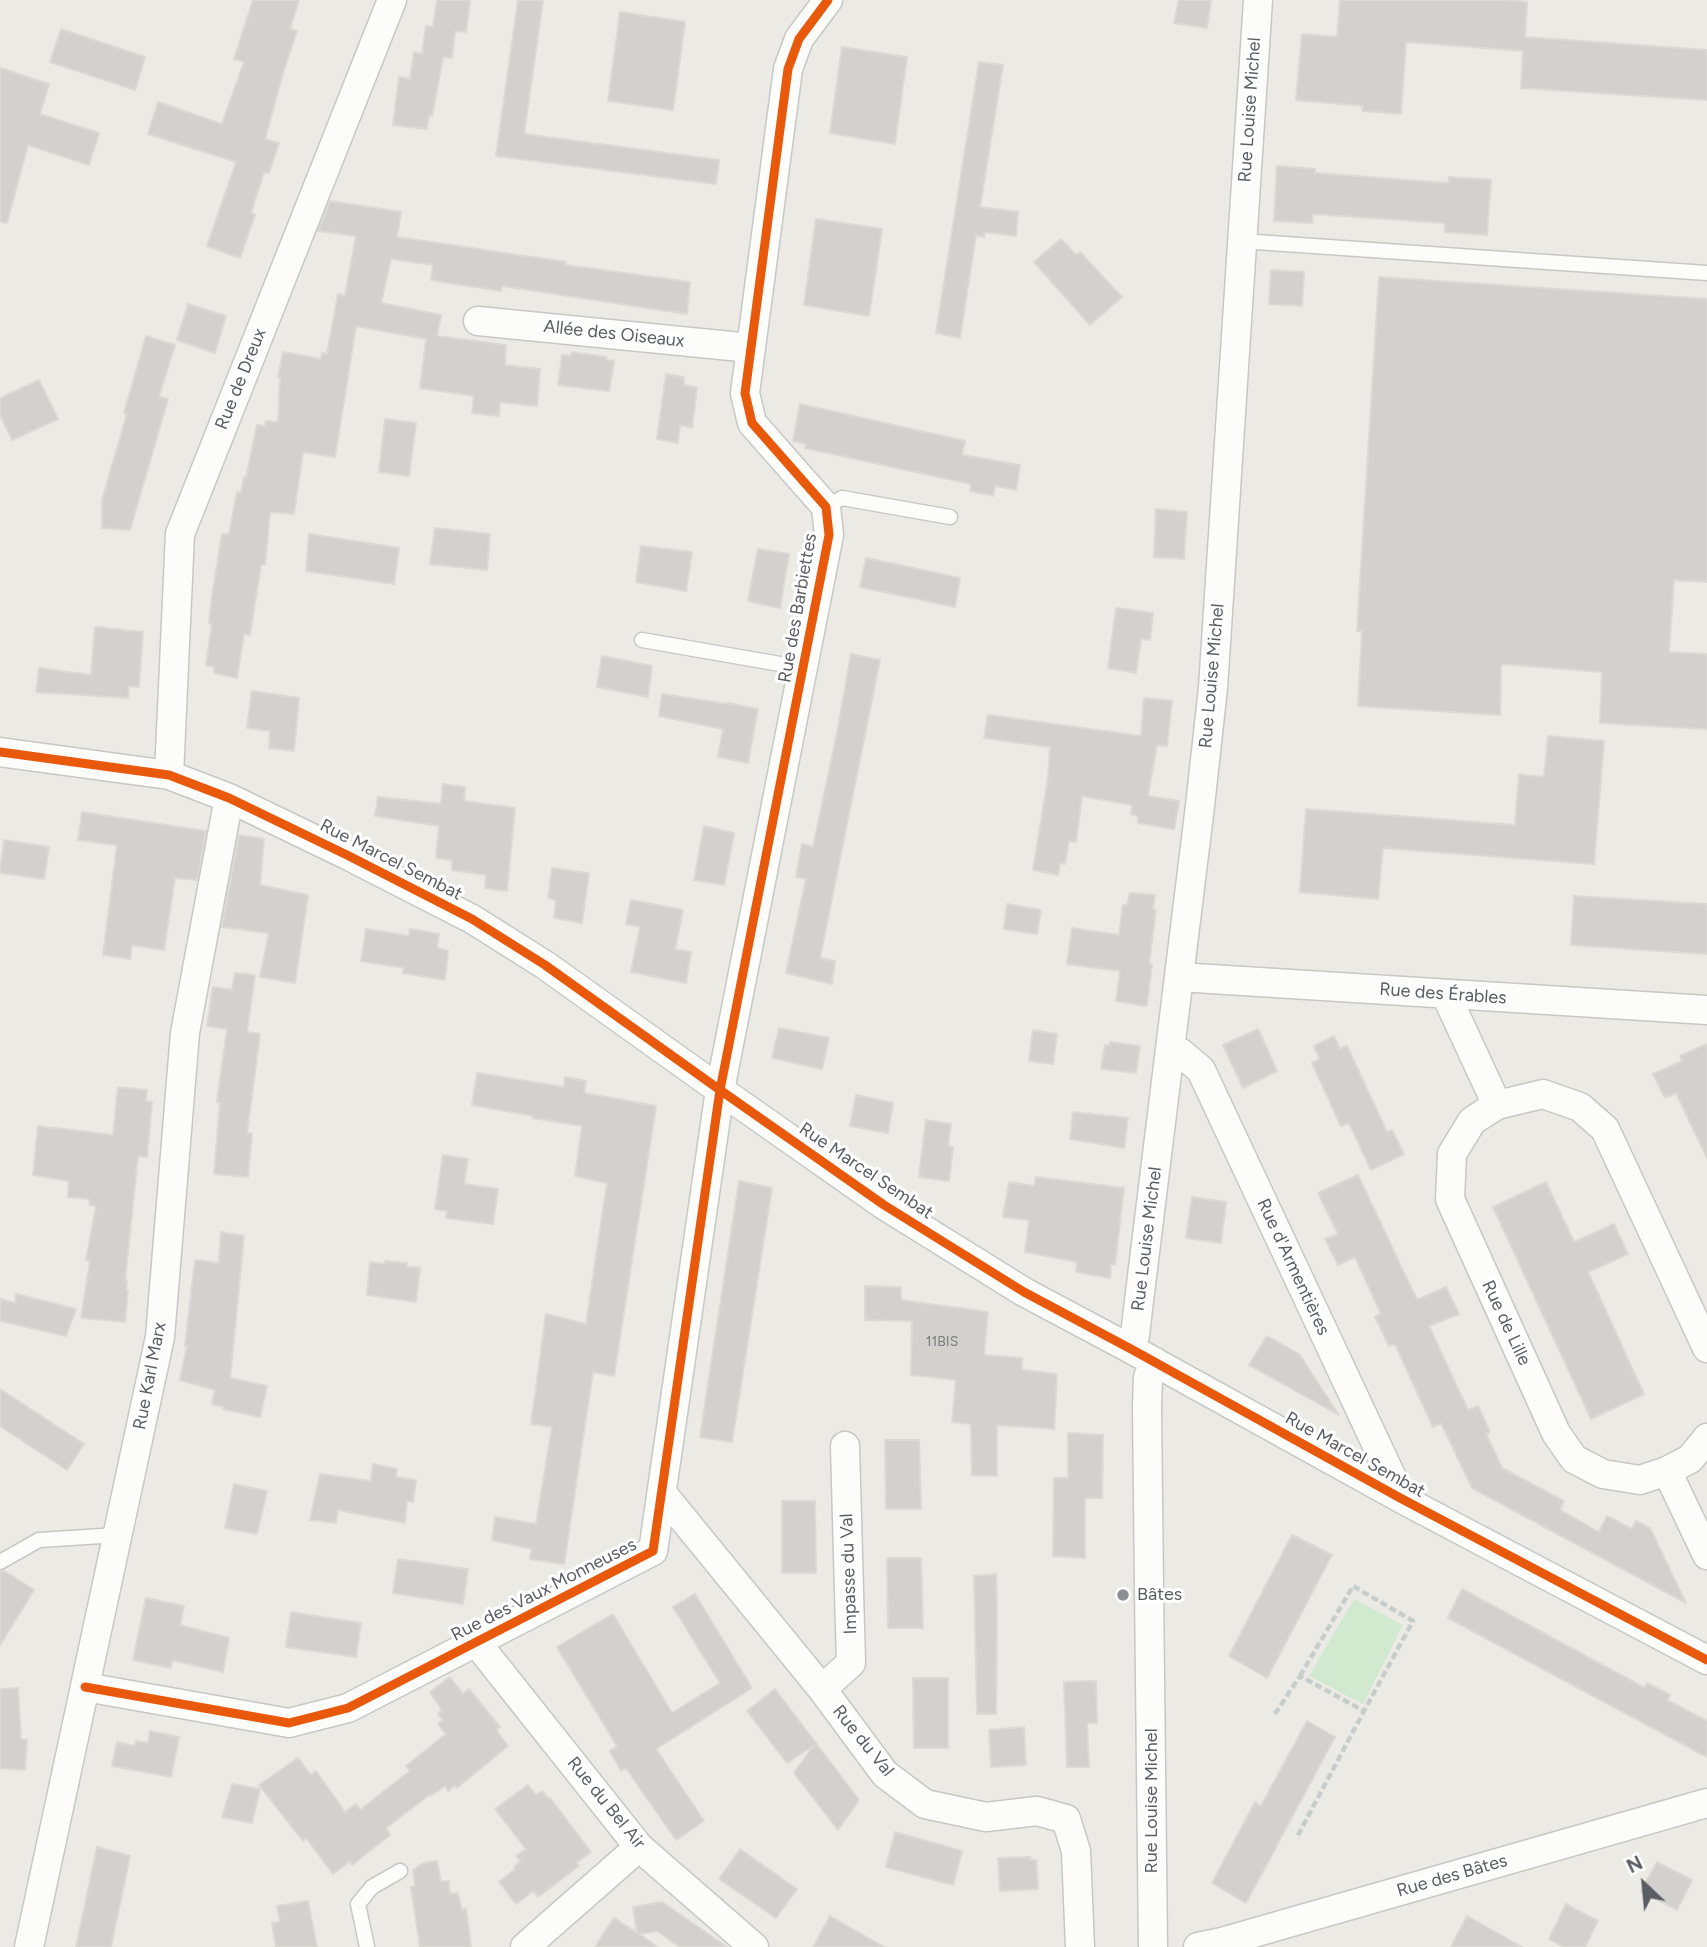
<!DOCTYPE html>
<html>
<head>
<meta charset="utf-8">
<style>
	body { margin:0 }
	#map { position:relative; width:1707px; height:1947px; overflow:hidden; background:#ebeae5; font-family:Figtree,sans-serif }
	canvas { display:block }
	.north { position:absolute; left:1609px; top:1849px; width:70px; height:70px; -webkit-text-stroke:5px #fff; paint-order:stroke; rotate:334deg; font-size:19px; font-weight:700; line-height:28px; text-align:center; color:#5a5e64 }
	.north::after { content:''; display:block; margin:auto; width:24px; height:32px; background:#5a5e64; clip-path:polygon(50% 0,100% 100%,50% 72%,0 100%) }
</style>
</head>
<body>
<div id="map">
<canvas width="1707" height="1947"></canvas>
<div class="north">N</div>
</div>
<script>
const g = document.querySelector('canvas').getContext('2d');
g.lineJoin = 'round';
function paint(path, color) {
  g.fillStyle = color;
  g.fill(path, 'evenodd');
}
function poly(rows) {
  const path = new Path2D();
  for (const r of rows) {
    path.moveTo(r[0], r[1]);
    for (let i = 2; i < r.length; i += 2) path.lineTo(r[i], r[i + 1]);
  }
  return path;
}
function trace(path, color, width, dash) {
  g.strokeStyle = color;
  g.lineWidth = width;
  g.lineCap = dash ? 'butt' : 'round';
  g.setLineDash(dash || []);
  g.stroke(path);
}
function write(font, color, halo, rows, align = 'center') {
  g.font = font + ' Figtree,sans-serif';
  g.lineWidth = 6;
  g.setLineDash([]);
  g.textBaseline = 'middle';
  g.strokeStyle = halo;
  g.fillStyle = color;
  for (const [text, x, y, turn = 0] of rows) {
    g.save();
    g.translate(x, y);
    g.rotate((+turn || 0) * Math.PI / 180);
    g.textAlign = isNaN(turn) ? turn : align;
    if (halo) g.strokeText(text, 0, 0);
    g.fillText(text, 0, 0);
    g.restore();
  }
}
const green = poly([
	[1354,1599,1403,1625,1363,1704,1309,1676]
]);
const building = poly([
	[253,0,299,0,290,29,297,31,283,73,265,139,279,143,269,173,264,172,251,213,255,215,240,258,207,246,236,162,148,134,158,102,222,124,244,62,234,59,253,0],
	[437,0,470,0,466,32,455,31,452,58,443,57,432,116,429,116,427,129,393,125,399,77,410,79,414,52,422,54,426,26,433,27,437,0],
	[518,0,543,0,524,134,719,160,716,184,496,156,518,0],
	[1179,0,1211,0,1207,28,1174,23,1179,0],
	[1340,0,1502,0,1527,2,1525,37,1707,50,1707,100,1521,88,1523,51,1406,42,1401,114,1362,111,1363,106,1296,100,1302,34,1337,37,1340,0],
	[620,12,685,22,673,110,608,101,620,12],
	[61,29,145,57,135,90,50,62,61,29],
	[842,47,907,57,895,144,830,133,842,47],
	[979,62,1003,65,980,207,1018,212,1016,236,985,232,984,237,976,235,960,338,936,333,979,62],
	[0,68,49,84,40,114,99,133,89,165,28,145,7,223,0,222,0,68],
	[1277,166,1315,169,1315,173,1448,183,1449,177,1491,180,1487,235,1445,232,1445,223,1313,214,1312,223,1274,221,1277,166],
	[330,201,401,212,397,237,566,262,565,265,690,282,687,314,502,286,501,291,431,280,433,265,391,259,381,303,441,315,437,336,506,345,505,365,540,369,537,406,500,402,499,416,472,413,474,396,420,388,426,339,356,326,335,457,303,452,294,514,270,512,265,565,261,565,250,635,244,634,237,678,214,673,214,667,206,665,212,624,209,623,212,596,222,534,229,534,237,492,241,493,244,477,246,478,257,425,265,426,266,421,278,422,280,377,278,377,283,352,321,359,322,353,327,354,338,294,345,296,356,236,318,231,330,201],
	[816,219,882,229,869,316,804,305,816,219],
	[1061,239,1076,255,1080,252,1122,297,1090,325,1034,262,1061,239],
	[1271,270,1304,272,1302,306,1269,304,1271,270],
	[1379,277,1707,299,1707,582,1674,580,1669,652,1707,654,1707,729,1600,723,1602,672,1501,664,1500,715,1358,706,1362,631,1357,631,1379,277],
	[188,304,226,316,215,353,177,340,188,304],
	[146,336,175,345,159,396,168,399,130,530,102,528,102,500,127,414,124,413,146,336],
	[572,352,606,357,606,360,614,361,609,391,558,385,562,355,571,356,572,352],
	[666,374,684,377,684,385,697,388,692,428,680,425,678,443,657,439,666,374],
	[39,380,58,419,12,440,0,415,0,398,39,380],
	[800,404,965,441,962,455,1020,465,1016,490,995,486,993,496,970,491,971,484,805,448,806,444,793,441,800,404],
	[385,419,416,423,409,476,379,472,385,419],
	[1156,509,1187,512,1184,559,1154,557,1156,509],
	[435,528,490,534,487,570,430,564,435,528],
	[309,534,399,548,394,584,306,571,309,534],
	[641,546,692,552,686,591,636,582,641,546],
	[758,549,789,554,780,608,748,601,758,549],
	[866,558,960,578,955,607,860,587,866,558],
	[1116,608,1153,613,1150,640,1141,639,1136,673,1108,668,1116,608],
	[95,627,143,632,139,687,129,686,128,698,36,692,39,668,91,675,95,627],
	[851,654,880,660,820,958,835,961,832,984,786,973,806,879,796,877,802,844,813,847,837,733,851,654],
	[602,656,652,666,648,697,597,687,602,656],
	[252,691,299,698,294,751,269,748,270,731,247,728,252,691],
	[662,694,728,704,728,703,758,709,748,763,718,757,723,729,659,716,662,694],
	[1144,698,1172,701,1167,746,1157,745,1148,796,1179,801,1174,829,1138,823,1138,816,1131,814,1132,805,1082,796,1076,842,1069,841,1065,864,1060,863,1058,875,1033,870,1048,778,1050,747,984,738,988,715,1141,736,1144,698],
	[1548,736,1604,741,1594,864,1383,848,1378,899,1300,892,1306,809,1515,825,1519,774,1544,777,1548,736],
	[443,784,465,787,464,801,515,808,507,891,485,888,486,875,452,870,452,860,436,858,439,826,375,816,378,797,441,804,443,784],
	[82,812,206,831,197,880,175,878,164,950,132,945,130,959,103,955,117,845,78,840,82,812],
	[704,826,734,833,724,885,694,880,704,826],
	[239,835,264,839,260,885,308,895,295,983,260,977,269,933,222,927,239,835],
	[4,840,49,847,44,879,0,873,4,840],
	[552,868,589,873,582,923,554,918,556,900,548,898,552,868],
	[1130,893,1155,895,1153,909,1156,910,1149,964,1152,964,1147,1005,1145,1006,1116,1001,1120,971,1067,964,1072,928,1119,935,1123,905,1127,905,1130,893],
	[1574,896,1707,904,1707,954,1571,945,1574,896],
	[631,900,683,910,675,949,691,952,686,983,631,972,640,927,626,924,631,900],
	[1007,904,1041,910,1037,934,1004,929,1007,904],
	[366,929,409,936,410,929,439,934,437,948,448,951,445,980,403,973,404,968,361,961,366,929],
	[235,973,255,975,247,1032,260,1034,247,1133,252,1133,248,1177,214,1174,220,1103,217,1102,227,1029,207,1026,213,987,232,990,235,973],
	[779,1028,829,1038,822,1069,772,1058,779,1028],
	[1258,1029,1277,1071,1243,1088,1223,1045,1258,1029],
	[1033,1030,1057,1034,1053,1064,1029,1061,1033,1030],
	[1334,1036,1340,1049,1347,1046,1387,1132,1392,1130,1404,1154,1371,1170,1349,1123,1341,1126,1312,1063,1320,1059,1314,1046,1334,1036],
	[1110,1042,1140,1046,1136,1073,1101,1069,1105,1045,1110,1045,1110,1042],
	[1707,1044,1707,1158,1676,1093,1665,1098,1653,1074,1682,1061,1680,1056,1707,1044],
	[477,1073,564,1087,565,1077,586,1081,584,1093,656,1106,614,1376,593,1372,564,1564,530,1559,532,1549,492,1540,495,1517,536,1524,552,1427,531,1424,546,1314,586,1324,607,1183,575,1176,582,1126,533,1118,534,1116,472,1105,477,1073],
	[118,1087,147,1090,146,1101,152,1102,147,1157,138,1156,125,1280,127,1281,126,1290,128,1291,125,1322,81,1318,90,1261,86,1260,96,1206,90,1205,89,1199,68,1197,69,1181,33,1175,38,1126,113,1135,118,1087],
	[856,1095,893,1103,888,1133,850,1126,856,1095],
	[1073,1112,1128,1118,1124,1148,1070,1139,1073,1112],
	[926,1120,951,1124,948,1146,953,1147,949,1181,919,1177,926,1120],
	[443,1155,468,1159,464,1184,498,1189,493,1224,446,1218,447,1211,435,1209,443,1155],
	[1358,1175,1417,1300,1446,1287,1459,1314,1429,1326,1468,1410,1478,1406,1490,1432,1486,1434,1502,1468,1564,1501,1560,1510,1599,1532,1607,1516,1632,1529,1636,1521,1650,1528,1686,1603,1472,1488,1441,1423,1433,1427,1395,1344,1389,1346,1375,1317,1381,1314,1355,1257,1338,1265,1325,1239,1338,1234,1318,1193,1358,1175],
	[1036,1177,1124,1188,1115,1265,1111,1264,1110,1278,1076,1272,1077,1262,1025,1252,1029,1220,1003,1217,1009,1182,1034,1186,1036,1177],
	[739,1181,772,1188,732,1442,700,1437,739,1181],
	[1546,1182,1574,1242,1614,1224,1628,1254,1588,1272,1644,1394,1591,1419,1493,1207,1546,1182],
	[1192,1197,1226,1202,1221,1243,1186,1238,1192,1197],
	[221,1232,244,1236,230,1378,267,1386,260,1417,223,1409,224,1407,212,1404,215,1390,180,1380,187,1346,185,1346,195,1260,219,1263,221,1232],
	[385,1261,407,1263,407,1267,420,1268,416,1302,367,1295,370,1262,385,1264,385,1261],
	[865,1286,901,1287,901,1300,988,1312,984,1355,1022,1358,1022,1370,1057,1374,1054,1429,997,1425,997,1476,972,1475,971,1424,952,1422,956,1380,911,1375,912,1321,865,1320,865,1286],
	[16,1294,76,1309,66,1336,0,1321,0,1299,15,1303,16,1294],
	[1267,1336,1299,1354,1339,1415,1249,1365,1267,1336],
	[0,1389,84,1444,67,1470,0,1426,0,1389],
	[1068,1433,1103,1435,1102,1498,1085,1498,1085,1558,1053,1556,1054,1478,1068,1478,1068,1433],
	[885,1440,919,1440,921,1509,886,1509,885,1440],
	[373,1464,397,1469,396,1477,416,1480,413,1502,407,1501,405,1523,338,1510,336,1523,310,1520,320,1474,371,1481,373,1464],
	[234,1484,267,1491,257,1534,225,1528,234,1484],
	[782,1501,815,1501,816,1573,782,1573,782,1501],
	[1292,1535,1332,1555,1267,1678,1229,1656,1292,1535],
	[887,1558,921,1558,923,1628,888,1628,887,1558],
	[398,1559,468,1569,463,1604,393,1593,398,1559],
	[4,1571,34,1590,0,1645,0,1572,4,1571],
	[996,1574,997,1607,996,1714,977,1714,974,1576,996,1574],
	[1462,1589,1645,1688,1647,1683,1670,1695,1667,1700,1707,1721,1707,1757,1448,1618,1462,1589],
	[695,1594,752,1688,656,1749,704,1821,676,1840,626,1768,621,1771,610,1751,617,1746,557,1647,613,1614,672,1713,720,1683,673,1607,695,1594],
	[146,1598,184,1606,180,1625,229,1638,223,1672,172,1660,171,1668,133,1660,146,1598],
	[291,1612,361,1623,356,1657,286,1647,291,1612],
	[450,1677,463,1694,469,1689,500,1727,496,1730,508,1746,457,1788,455,1785,448,1791,445,1786,430,1796,429,1795,386,1828,390,1835,352,1865,350,1861,333,1874,306,1838,303,1841,259,1785,298,1758,311,1775,316,1771,345,1812,356,1804,360,1810,410,1771,406,1766,446,1734,438,1724,443,1720,438,1714,442,1710,430,1692,450,1677],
	[913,1678,948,1678,948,1748,914,1748,913,1678],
	[1096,1681,1097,1723,1087,1723,1089,1767,1067,1767,1064,1682,1096,1681],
	[18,1688,21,1739,27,1740,25,1770,0,1768,0,1689,18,1688],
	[775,1689,859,1800,838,1830,794,1773,814,1745,787,1763,747,1711,775,1689],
	[1307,1721,1335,1737,1246,1903,1212,1883,1255,1802,1261,1806,1307,1721],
	[1024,1727,1026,1765,991,1767,989,1730,1024,1727],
	[150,1731,179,1737,171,1777,112,1766,117,1742,134,1746,136,1741,148,1743,150,1731],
	[232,1784,260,1789,252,1823,222,1817,232,1784],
	[528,1785,536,1795,542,1791,549,1799,550,1798,591,1852,576,1863,579,1866,538,1897,533,1891,516,1904,499,1882,515,1869,514,1867,521,1861,516,1856,526,1849,495,1809,528,1785],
	[895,1832,962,1851,953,1885,886,1867,895,1832],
	[97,1847,130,1856,111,1947,76,1947,97,1847],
	[740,1849,797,1889,776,1918,719,1879,740,1849],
	[1030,1857,1030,1860,1036,1860,1038,1889,1000,1891,998,1858,1030,1857],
	[437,1861,441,1882,449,1881,450,1894,458,1893,462,1911,466,1908,471,1947,420,1947,411,1887,415,1886,413,1870,423,1863,437,1861],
	[1657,1862,1692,1880,1677,1910,1641,1891,1657,1862],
	[308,1901,317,1947,276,1947,272,1923,280,1922,277,1906,308,1901],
	[662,1902,727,1947,680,1947,657,1931,639,1934,658,1947,595,1947,614,1918,637,1933,633,1907,662,1902],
	[1566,1904,1598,1921,1585,1947,1564,1947,1549,1939,1566,1904],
	[830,1916,884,1947,813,1947,830,1916],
	[1467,1916,1522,1947,1451,1947,1467,1916]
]);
const path = poly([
	[1300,1676,1353,1586,1413,1621,1364,1711],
	[1275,1714,1300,1676,1364,1711,1297,1837]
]);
const service = poly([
	[1241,241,1707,273],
	[826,507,842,498,950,517],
	[642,640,803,668],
	[0,1562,39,1540,118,1535],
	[367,1947,358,1904,372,1887,400,1871]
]);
const minor = poly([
	[478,321,751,348],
	[0,752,169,775,229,798,349,856,472,919,545,965,720,1090,884,1205,1024,1292,1131,1349,1402,1499,1707,1660],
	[169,775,180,534,392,0],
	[1179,977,1707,1010],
	[1446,995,1497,1105],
	[1170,1049,1181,1053,1201,1070,1402,1499],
	[1707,1348,1605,1129,1580,1107,1543,1094,1497,1105,1472,1121,1452,1154,1450,1199,1556,1433,1574,1459,1603,1474,1640,1480,1667,1471,1690,1459,1707,1438],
	[1131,1349,1135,1335,1138,1309,1200,806,1213,688,1258,0],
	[1667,1471,1707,1555],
	[662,1493,822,1689,885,1774,925,1804,986,1817,1037,1811,1066,1819,1076,1851,1080,1947],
	[476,1642,639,1847,754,1947],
	[85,1687,289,1723,348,1708,653,1551,720,1090,829,535,826,507,752,423,745,393,788,69,799,39,828,0],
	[822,1689,851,1663,845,1446],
	[29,1947,160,1337,185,1033,229,798],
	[525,1947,639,1847],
	[1153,1947,1147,1407,1148,1377,1155,1362],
	[1198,1947,1222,1942,1707,1803]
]);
const cycleway = poly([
	[0,752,169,775,229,798,349,856,472,919,545,965,720,1090,884,1205,1024,1292,1131,1349,1402,1499,1707,1660],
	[85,1687,289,1723,348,1708,653,1551,720,1090,829,535,826,507,752,423,745,393,788,69,799,39,828,0]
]);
const markers = [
	[1123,1595,7,"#8d8f91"]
];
const numberNames = [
	["11BIS",942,1342]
];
const streetNames = [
	["Rue Louise Michel",1250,110,-86],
	["Allée des Oiseaux",614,334,6],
	["Rue de Dreux",241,379,-68],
	["Rue des Barbiettes",798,608,-80],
	["Rue Louise Michel",1212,676,-85],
	["Rue Marcel Sembat",391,860,27],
	["Rue des Érables",1443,994,4],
	["Rue Marcel Sembat",866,1171,34],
	["Rue Louise Michel",1147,1239,-83],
	["Rue d'Armentières",1293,1267,65],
	["Rue de Lille",1506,1323,65],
	["Rue Karl Marx",150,1376,-79],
	["Rue Marcel Sembat",1355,1455,29],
	["Impasse du Val",849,1574,-92],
	["Rue des Vaux Monneuses",544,1590,-27],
	["Rue du Val",863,1741,51],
	["Rue Louise Michel",1152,1801,-90],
	["Rue du Bel Air",606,1803,51],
	["Rue des Bâtes",1452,1876,-16]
];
const poiNames = [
	["Bâtes",1137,1595]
];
paint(green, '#d1e9cf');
paint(building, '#d2d1ce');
trace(building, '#dbd9d4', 2);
trace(service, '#c7c7c6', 17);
trace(minor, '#c7c7c6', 31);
trace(path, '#c7cdca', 4.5, [7, 3.5]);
trace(service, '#fcfcfb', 14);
trace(minor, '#fcfcfb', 28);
trace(cycleway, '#e8590c', 9);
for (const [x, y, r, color] of markers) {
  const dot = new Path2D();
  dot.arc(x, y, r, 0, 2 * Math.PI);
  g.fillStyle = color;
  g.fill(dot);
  trace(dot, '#fff', 2.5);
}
write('14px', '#797c80', null, numberNames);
write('18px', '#5a5e64', '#fff', streetNames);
write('18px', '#5a5e64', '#fff', poiNames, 'left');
</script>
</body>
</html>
